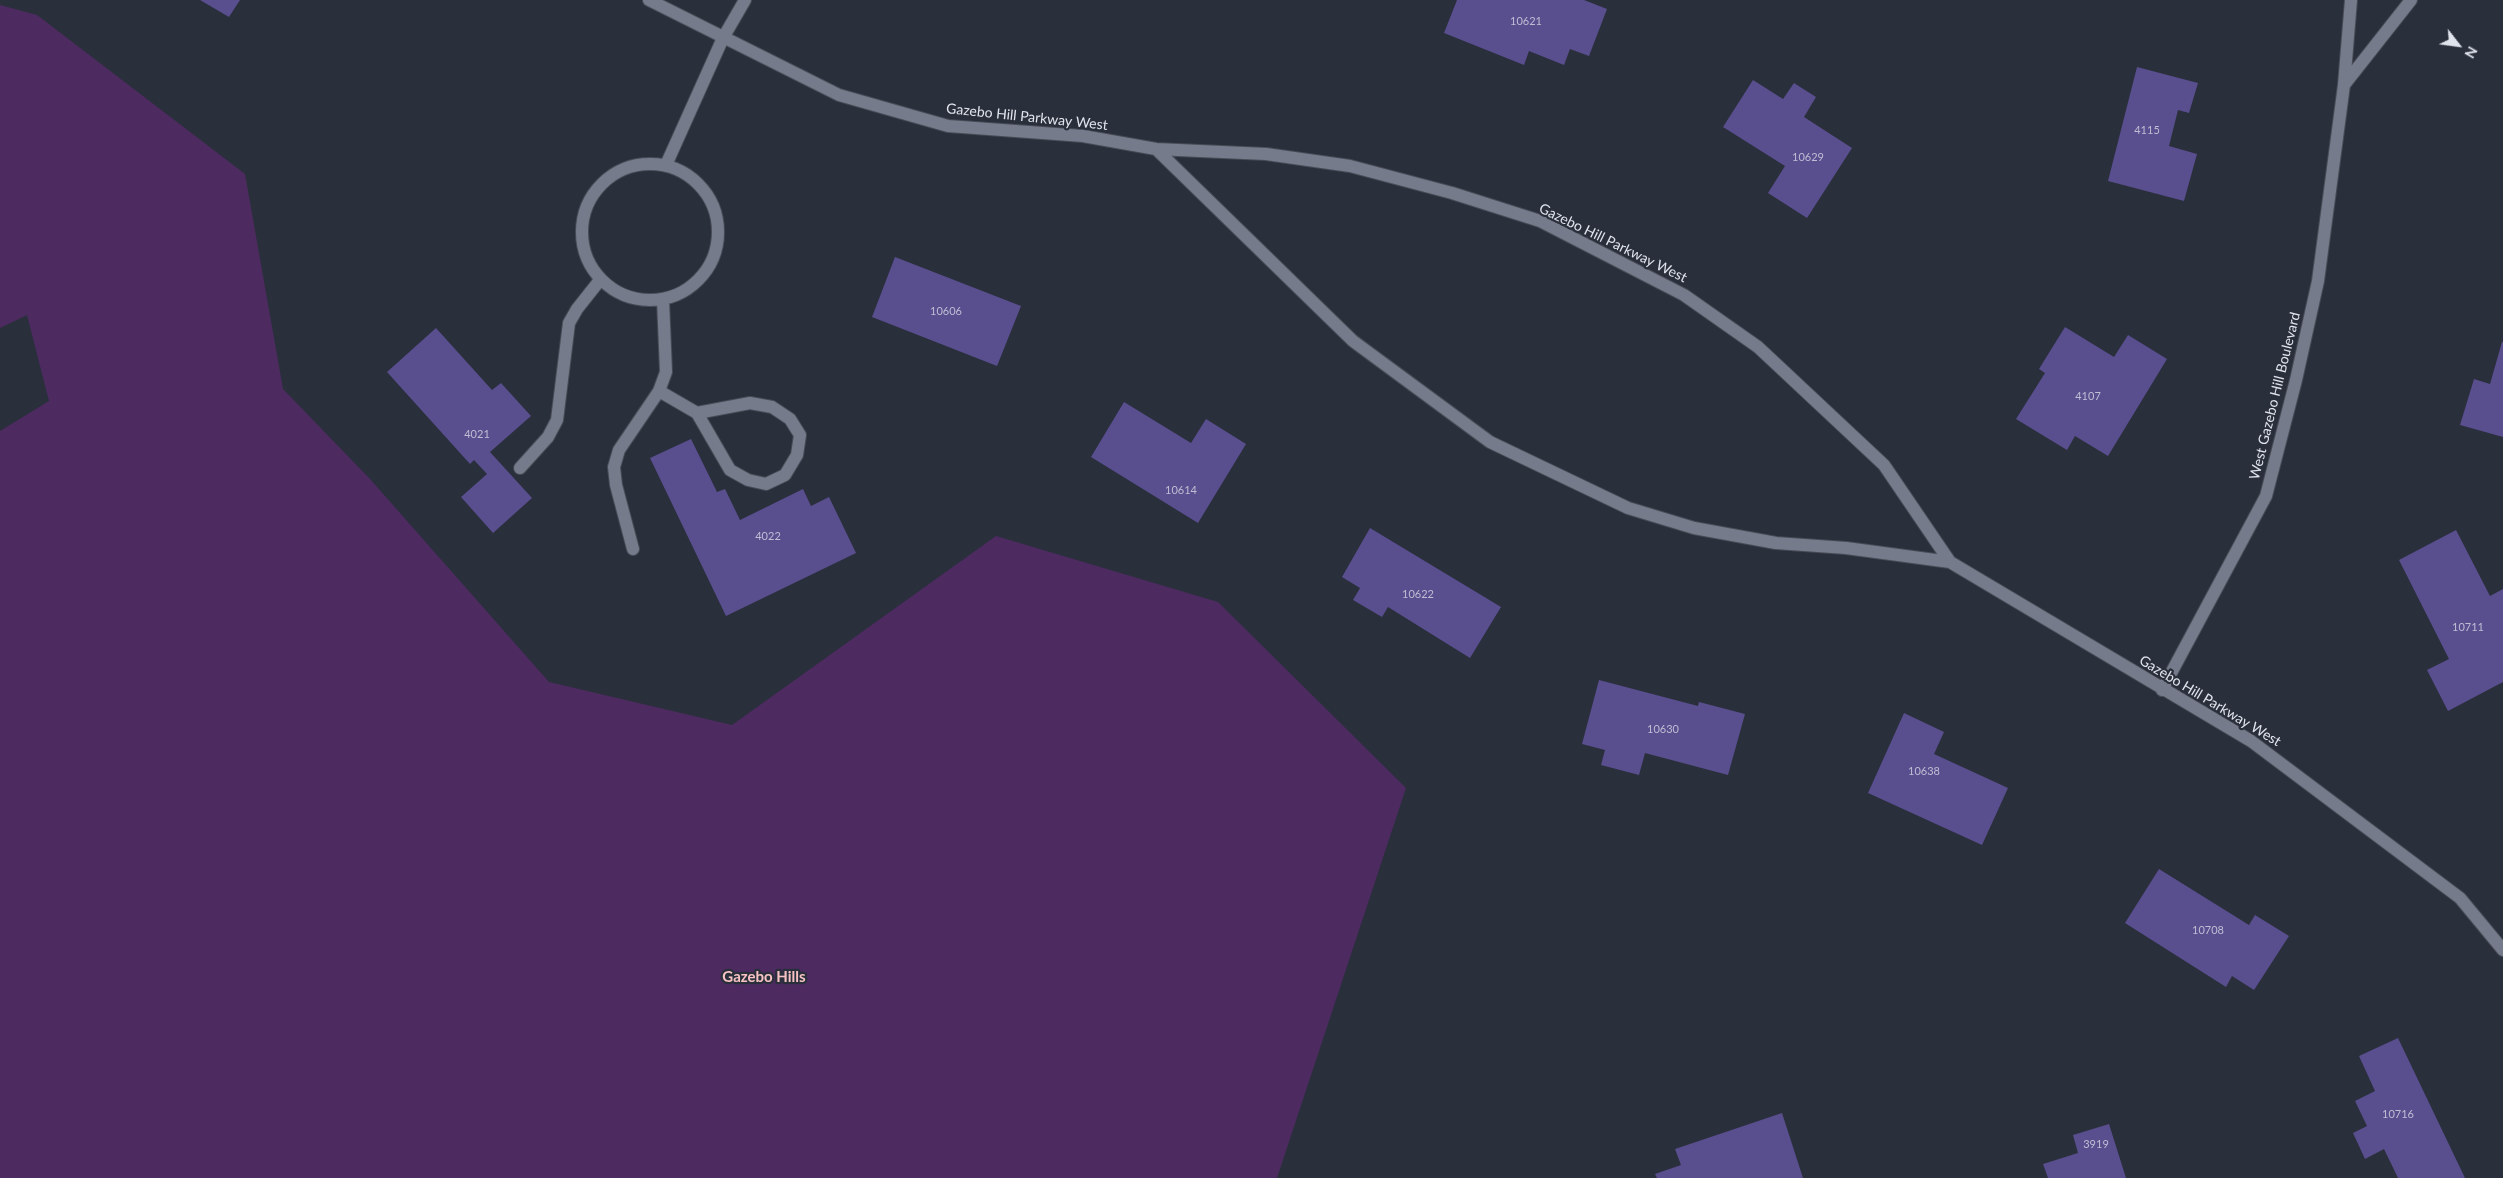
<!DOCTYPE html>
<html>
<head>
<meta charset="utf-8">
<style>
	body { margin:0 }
	#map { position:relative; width:2503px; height:1178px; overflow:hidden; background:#2a2f3c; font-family:Lato,sans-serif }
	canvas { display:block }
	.north { position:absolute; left:2433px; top:20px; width:50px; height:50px; -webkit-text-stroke:4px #2a2f3c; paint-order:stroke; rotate:120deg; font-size:14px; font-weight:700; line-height:20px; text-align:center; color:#e0e4ec }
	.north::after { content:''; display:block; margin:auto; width:18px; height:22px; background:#e0e4ec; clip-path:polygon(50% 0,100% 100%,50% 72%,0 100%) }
</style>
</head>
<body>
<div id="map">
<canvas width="2503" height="1178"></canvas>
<div class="north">N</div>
</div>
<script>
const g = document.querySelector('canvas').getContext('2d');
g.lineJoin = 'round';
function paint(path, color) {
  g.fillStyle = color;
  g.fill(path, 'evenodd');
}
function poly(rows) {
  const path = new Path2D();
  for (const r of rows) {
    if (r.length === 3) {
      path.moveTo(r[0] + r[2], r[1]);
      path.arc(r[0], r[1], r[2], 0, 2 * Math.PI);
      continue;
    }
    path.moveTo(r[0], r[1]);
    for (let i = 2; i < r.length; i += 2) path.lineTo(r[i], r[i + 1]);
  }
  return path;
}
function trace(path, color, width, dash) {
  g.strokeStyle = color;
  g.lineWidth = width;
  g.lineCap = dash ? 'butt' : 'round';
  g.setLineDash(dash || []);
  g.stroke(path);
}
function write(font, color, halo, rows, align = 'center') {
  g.font = font + ' Lato,sans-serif';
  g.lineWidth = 4.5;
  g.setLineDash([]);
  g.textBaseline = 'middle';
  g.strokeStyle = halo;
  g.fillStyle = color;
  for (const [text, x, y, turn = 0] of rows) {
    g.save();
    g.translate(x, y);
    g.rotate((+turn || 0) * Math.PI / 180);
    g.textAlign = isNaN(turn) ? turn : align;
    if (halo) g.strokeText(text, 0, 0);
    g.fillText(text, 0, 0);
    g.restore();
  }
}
const green = poly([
	[0,5,37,15,245,174,283,389,370,479,549,682,732,725,996,536,1218,602,1406,788,1277,1178,0,1178,0,431,49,401,27,315,0,328]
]);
const building = poly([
	[200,0,240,0,229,17],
	[1457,0,1584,0,1607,9,1589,56,1570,49,1564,65,1529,51,1524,65,1444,33],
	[2137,67,2198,83,2189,113,2178,110,2169,146,2197,154,2184,201,2108,181],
	[1753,80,1783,99,1794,83,1816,97,1804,117,1852,148,1807,218,1768,193,1785,166,1723,127],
	[895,257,1021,306,997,366,872,317],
	[2065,327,2114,357,2128,335,2167,359,2108,456,2075,436,2067,450,2016,419,2045,373,2039,369],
	[436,328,492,390,501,383,531,416,490,452,532,498,493,533,461,497,487,474,474,460,470,464,387,372],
	[2502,342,2503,342,2503,437,2460,425,2474,379,2490,384],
	[1124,402,1191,443,1206,419,1246,444,1198,523,1091,457],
	[691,439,717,492,725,489,740,520,803,489,811,506,829,497,856,553,726,616,650,458],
	[1370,528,1501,607,1470,658,1388,607,1382,617,1353,600,1360,588,1342,577],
	[2456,530,2490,596,2503,589,2503,682,2448,711,2427,670,2449,659,2399,560],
	[1599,680,1698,706,1699,702,1745,714,1728,775,1645,753,1639,775,1601,765,1605,750,1582,744],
	[1904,713,1944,732,1934,754,2008,788,1982,845,1868,793],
	[2159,869,2249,925,2255,915,2289,936,2254,990,2232,976,2226,987,2125,923],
	[2398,1038,2465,1178,2398,1178,2384,1149,2365,1159,2353,1133,2367,1126,2355,1101,2375,1091,2359,1056],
	[1782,1113,1803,1178,1657,1178,1655,1174,1681,1165,1675,1149],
	[2109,1124,2126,1178,2048,1178,2043,1164,2078,1153,2073,1135]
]);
const minor = poly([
	[649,0,839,95,948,126,1083,136,1156,149,1266,154,1350,166,1452,193,1540,221,1684,295,1758,347,1884,465,1950,562],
	[2344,85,2411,0],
	[1156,149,1353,341,1490,442,1628,508,1694,528,1776,543,1846,548,1950,562,2251,741,2460,898,2503,950],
	[650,232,68],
	[666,165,723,38,745,0],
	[659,391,697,413,730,470,748,480,766,484,785,475,797,455,800,435,790,419,772,407,750,403,697,413],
	[520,468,548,437,557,420,569,323,577,309,600,280],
	[633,549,616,485,614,467,619,450,659,391,666,372,663,300],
	[2162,690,2266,496,2296,380,2318,281,2344,85,2351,0]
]);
const numberNames = [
	["10621",1526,21],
	["4115",2147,130],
	["10629",1808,157],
	["10606",946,311],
	["4107",2088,396],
	["4021",477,434],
	["10614",1181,490],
	["4022",768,536],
	["10622",1418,594],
	["10711",2468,627],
	["10630",1663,729],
	["10638",1924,771],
	["10708",2208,930],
	["10716",2398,1114],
	["3919",2096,1144]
];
const streetNames = [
	["Gazebo Hill Parkway West",1027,117,6],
	["Gazebo Hill Parkway West",1613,243,26],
	["West Gazebo Hill Boulevard",2275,396,-76],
	["Gazebo Hill Parkway West",2210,701,31]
];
const neighbourhoodNames = [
	["Gazebo Hills",764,977]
];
paint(green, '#4d2b61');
paint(building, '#594e8e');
trace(minor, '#484c57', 14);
trace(minor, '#757b8a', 12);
write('11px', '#bebed4', null, numberNames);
write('14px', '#e0e4ec', '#2a2f3c', streetNames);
write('bold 15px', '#f7c2c4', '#2a2f3c', neighbourhoodNames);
</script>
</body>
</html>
